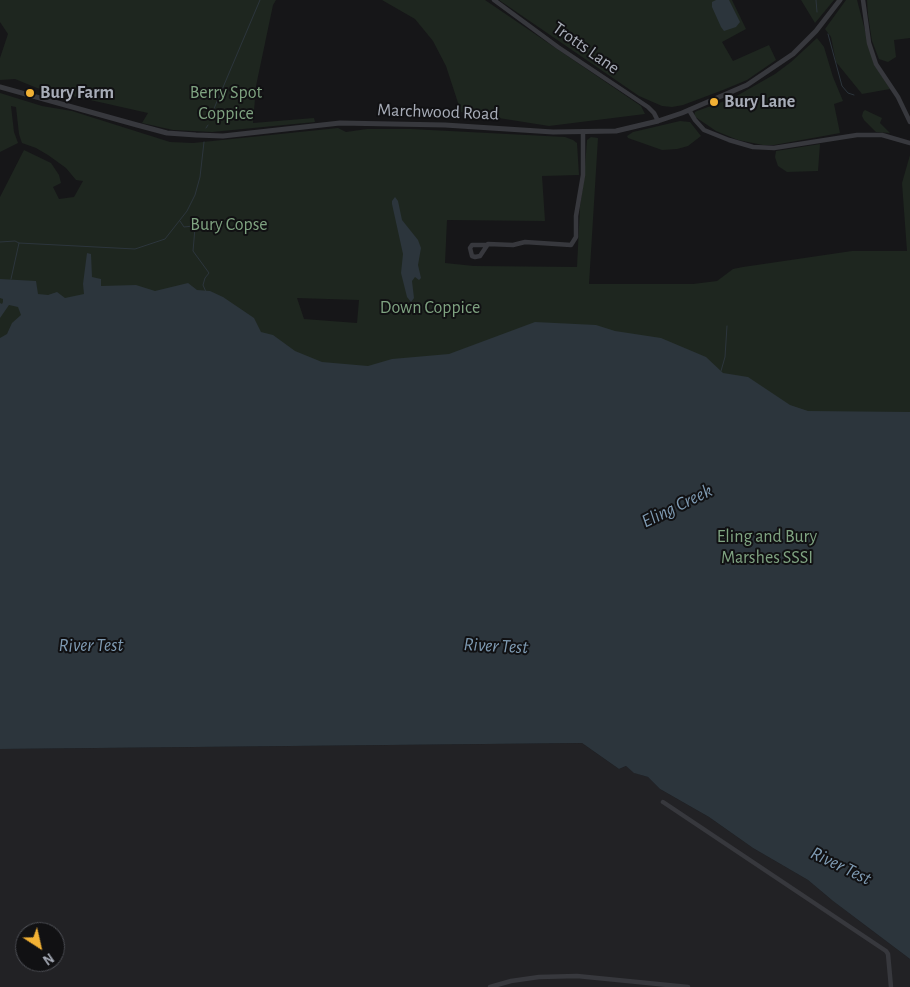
<!DOCTYPE html>
<html>
<head>
<meta charset="utf-8">
<style>
	body { margin:0 }
	#map { position:relative; width:910px; height:987px; overflow:hidden; background:#161618; font-family:"Alegreya Sans",sans-serif }
	canvas { display:block }
	.north { position:absolute; left:15px; top:922px; width:50px; height:50px; box-sizing:border-box; background:#111113; border:1px solid #4d4f55; border-radius:50%; rotate:145deg; font-size:14px; font-weight:700; line-height:20px; text-align:center; color:#a8adb8 }
	.north::after { content:''; display:block; margin:auto; width:18px; height:22px; background:#f2b134; clip-path:polygon(50% 0,100% 100%,50% 72%,0 100%) }
</style>
</head>
<body>
<div id="map">
<canvas width="910" height="987"></canvas>
<div class="north">N</div>
</div>
<script>
const g = document.querySelector('canvas').getContext('2d');
g.lineJoin = 'round';
function paint(path, color) {
  g.fillStyle = color;
  g.fill(path, 'evenodd');
}
function poly(rows) {
  const path = new Path2D();
  for (const r of rows) {
    path.moveTo(r[0], r[1]);
    for (let i = 2; i < r.length; i += 2) path.lineTo(r[i], r[i + 1]);
  }
  return path;
}
function trace(path, color, width, dash) {
  g.strokeStyle = color;
  g.lineWidth = width;
  g.lineCap = dash ? 'butt' : 'round';
  g.setLineDash(dash || []);
  g.stroke(path);
}
function write(font, color, halo, rows, align = 'center') {
  g.font = font + ' "Alegreya Sans",sans-serif';
  g.lineWidth = 4;
  g.setLineDash([]);
  g.textBaseline = 'middle';
  g.strokeStyle = halo;
  g.fillStyle = color;
  for (const [text, x, y, turn = 0] of rows) {
    g.save();
    g.translate(x, y);
    g.rotate((+turn || 0) * Math.PI / 180);
    g.textAlign = isNaN(turn) ? turn : align;
    if (halo) g.strokeText(text, 0, 0);
    g.fillText(text, 0, 0);
    g.restore();
  }
}
const built = poly([
	[582,743,619,769,626,766,635,773,648,777,660,789,709,817,753,848,808,880,833,901,910,959,910,987,0,987,0,749],
	[25,932,55,932,55,962,25,962]
]);
const green = poly([
	[0,0,276,0,273,5,256,86,253,123,314,118,315,122,212,132,173,130,142,123,148,113,37,88,15,79,0,80,0,58,8,34,0,22],
	[382,0,485,0,641,106,645,114,549,126,461,112,446,66,433,41,415,19],
	[499,0,732,0,746,29,722,42,733,61,769,45,776,60,747,80,723,90,683,105,672,107,662,106,639,96],
	[801,0,834,0,815,23],
	[846,0,857,0,874,64,890,89,862,94,836,62,831,37,825,29],
	[867,0,910,0,910,38,894,40,896,57,888,62,879,59,872,41,868,15],
	[817,38,824,47,833,77,843,101,834,104,840,133,774,145,763,145,738,140,716,131,694,116,695,112,697,111,733,98,775,74,791,62],
	[0,93,42,106,72,111,170,142,193,143,338,128,346,132,367,129,411,129,565,137,573,140,577,143,579,175,542,176,545,221,447,220,445,263,474,266,577,267,580,206,584,179,587,140,591,137,598,138,589,284,693,284,717,281,733,269,743,267,852,251,907,251,902,183,910,155,910,860,0,397,0,197,24,150,51,163,59,175,61,183,53,187,59,199,74,197,83,181,76,180,66,168,48,155,36,148,22,143,19,134,16,107,11,106,14,132,18,143,0,152],
	[297,298,359,300,357,323,304,319],
	[865,110,882,118,880,123,890,133,876,132,864,120,862,116,863,112],
	[680,121,690,122,701,136,688,146,677,149,662,150,628,138,627,136,633,132],
	[820,144,818,171,787,172,778,166,775,157,776,151]
]);
const water = poly([
	[716,0,729,0,740,22,736,27,724,31,721,27,712,7,712,2],
	[395,197,398,201,402,220,418,240,421,248,418,265,421,278,419,280,415,277,412,281,414,298,411,302,407,297,401,273,403,254,392,204,392,201],
	[87,253,91,254,92,277,101,279,101,286,136,285,155,291,188,283,197,290,210,291,223,297,254,318,261,332,273,335,295,351,322,362,368,366,392,359,449,354,535,322,596,325,615,331,661,338,706,357,723,373,748,377,790,405,808,411,910,412,910,959,833,901,808,880,753,848,709,817,660,789,648,777,634,773,626,766,619,769,582,743,0,749,0,338,7,334,12,323,21,315,18,307,9,305,0,318,0,303,2,304,3,302,3,299,0,298,0,279,36,281,38,294,48,295,57,292,65,298,84,294,83,284]
]);
const stream = poly([
	[816,0,817,12],
	[828,34,842,86,848,93,854,95],
	[210,118,260,0],
	[206,128,208,125],
	[180,221,184,227,193,226,195,228,193,251,209,273,205,278,203,285,206,292],
	[0,242,15,241,19,243],
	[11,279,19,243,135,249,165,239,187,211,195,195,200,177,204,142],
	[721,371,725,357,727,326]
]);
const minor = poly([
	[494,0,558,47,648,107,654,113,658,121],
	[863,0,869,43,876,64,898,97,910,122],
	[689,110,695,120,704,130,729,140,753,147,774,148,857,135,882,135,910,143],
	[486,245,472,245,470,248,472,256,475,257,480,256,488,244,513,245,525,242,571,245,576,237,576,216,583,175,583,132],
	[663,802,886,951,888,954,891,987],
	[490,987,511,981,539,977,577,976,688,987]
]);
const tertiary = poly([
	[0,87,137,125,167,133,196,135,223,136,340,123,445,125,553,132,616,131,658,121,682,113,747,85,793,54,816,31,840,0]
]);
const markers = [
	[30,93,5,"#f2b134"],
	[714,102,5,"#f2b134"]
];
const streetNames = [
	["Trotts Lane",586,48,35],
	["Marchwood Road",438,112,2]
];
const poiNames = [
	["Bury Farm",40,93],
	["Bury Lane",724,102]
];
const parkNames = [
	["Berry Spot",226,93],
	["Coppice",226,114],
	["Bury Copse",229,225],
	["Down Coppice",430,308],
	["Eling and Bury",767,537],
	["Marshes SSSI",767,558]
];
const waterNames = [
	["Eling Creek",677,506,-26],
	["River Test",91,645],
	["River Test",496,646,3],
	["River Test",841,866,26]
];
paint(built, '#222225');
paint(green, '#1e261f');
paint(water, '#2c353c');
trace(stream, '#2c353c', 1);
trace(minor, '#37383d', 4.5);
trace(tertiary, '#37383d', 5);
for (const [x, y, r, color] of markers) {
  const dot = new Path2D();
  dot.arc(x, y, r, 0, 2 * Math.PI);
  g.fillStyle = color;
  g.fill(dot);
  trace(dot, '#111113', 2);
}
write('18px', '#a8adb8', '#111113', streetNames);
write('bold 18px', '#a8adb8', '#111113', poiNames, 'left');
write('18px', '#7fa381', '#111113', parkNames);
write('italic 19px', '#7f9bb3', '#111113', waterNames);
</script>
</body>
</html>
